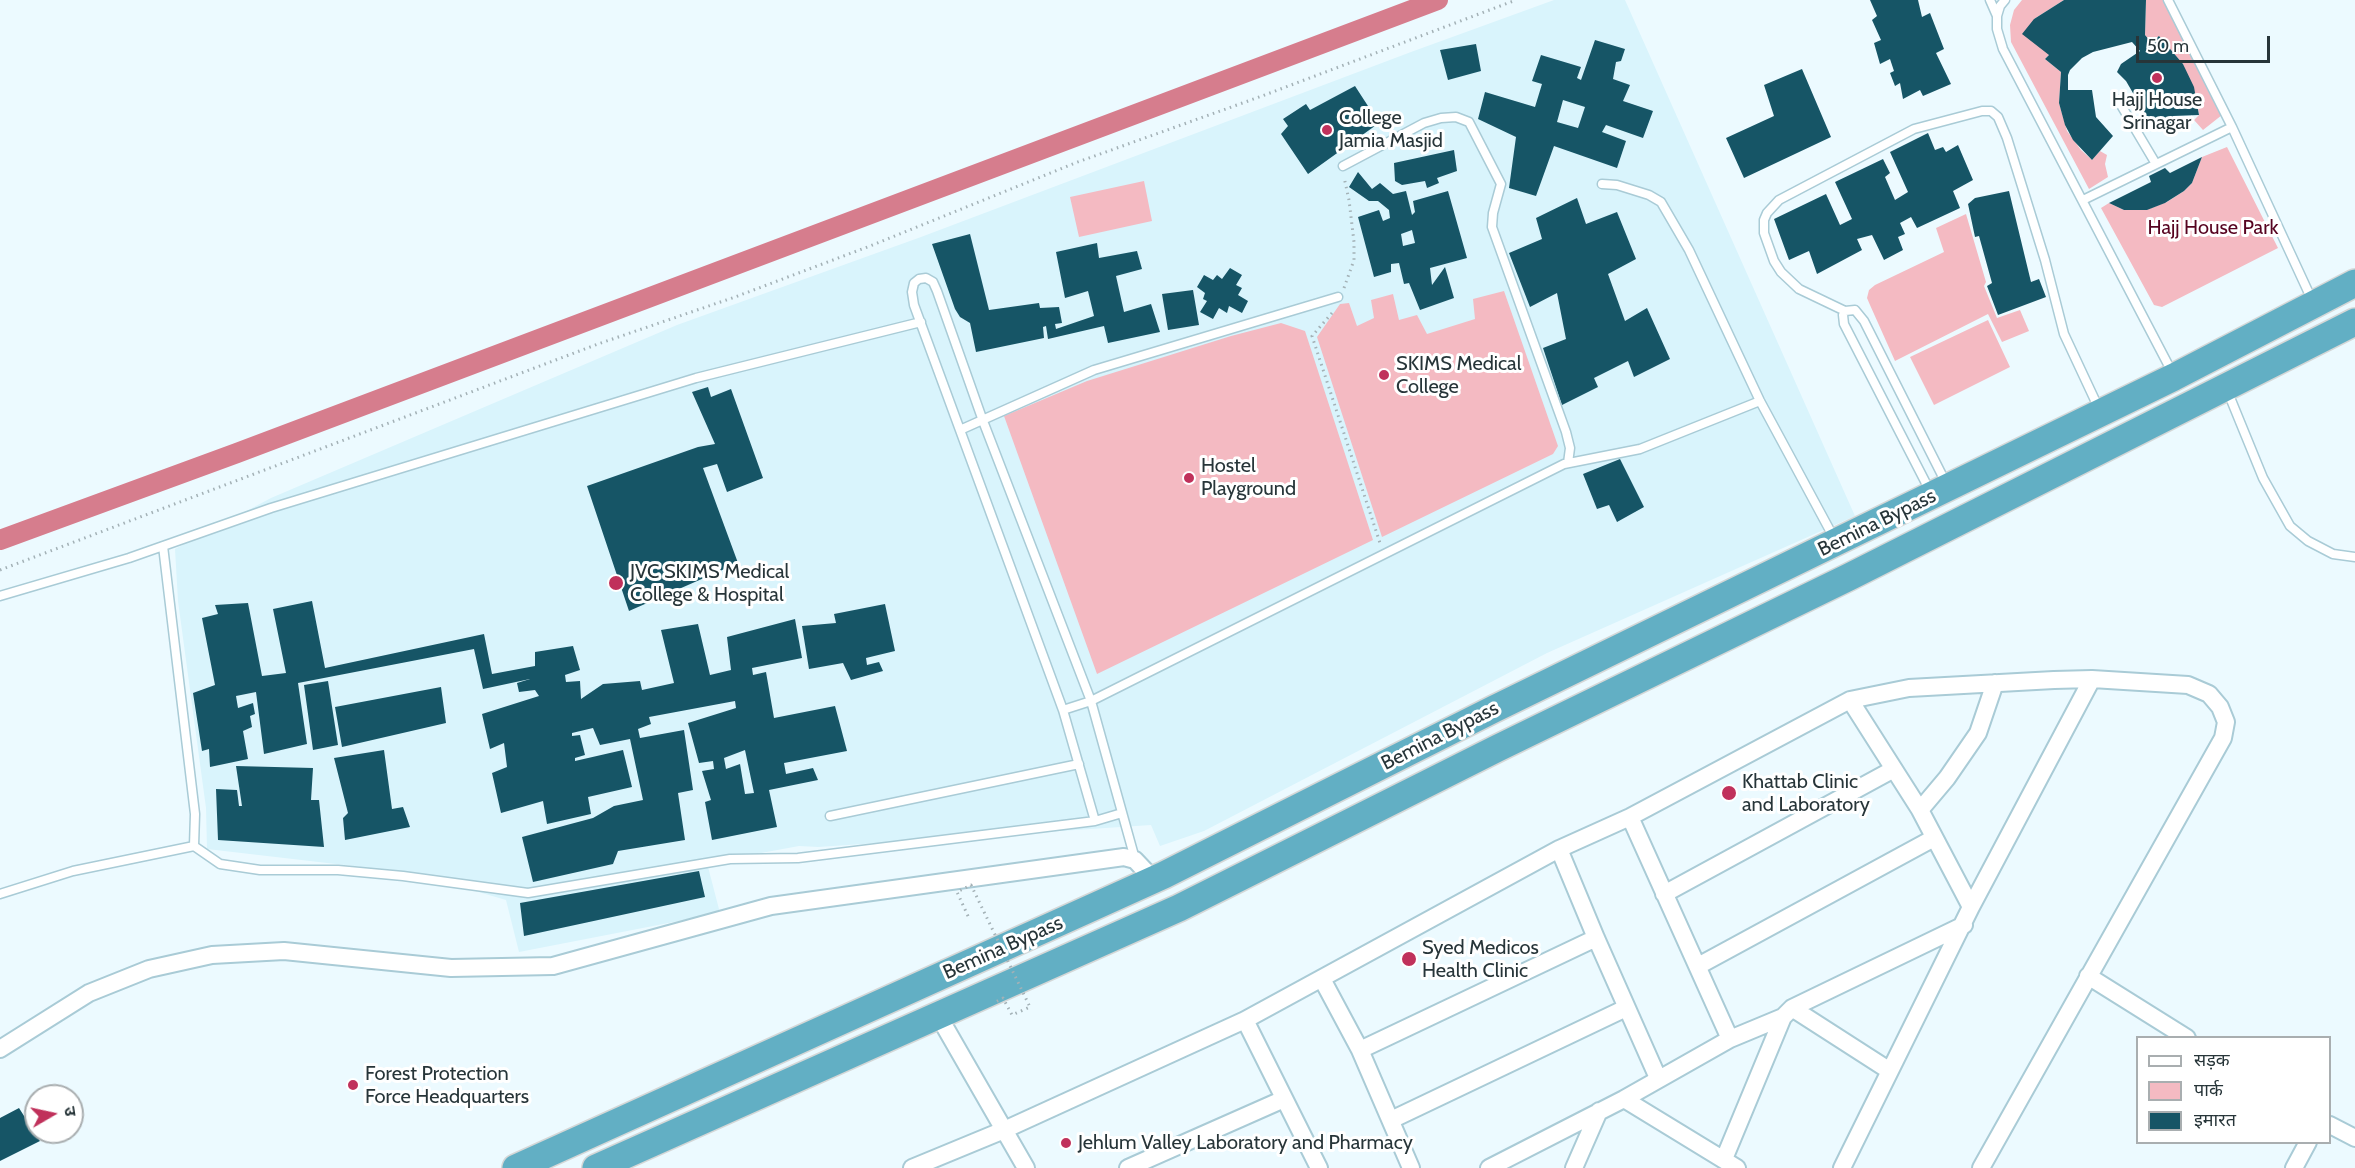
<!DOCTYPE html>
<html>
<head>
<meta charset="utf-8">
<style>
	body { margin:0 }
	#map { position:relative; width:2355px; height:1168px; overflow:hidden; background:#ecfaff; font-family:Cabin,"Noto Sans Devanagari",sans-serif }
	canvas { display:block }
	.legend { position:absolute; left:2136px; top:1036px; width:195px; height:108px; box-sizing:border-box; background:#fff; border:2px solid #a9aeb0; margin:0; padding:8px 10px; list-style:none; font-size:18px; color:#273539 }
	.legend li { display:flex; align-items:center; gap:12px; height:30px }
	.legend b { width:30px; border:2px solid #a9aeb0 }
	.north { position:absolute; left:24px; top:1084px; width:60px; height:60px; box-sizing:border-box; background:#fff; border:2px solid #a9aeb0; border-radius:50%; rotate:81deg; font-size:16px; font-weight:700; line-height:24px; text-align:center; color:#273539 }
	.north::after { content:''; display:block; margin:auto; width:21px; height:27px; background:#c0315b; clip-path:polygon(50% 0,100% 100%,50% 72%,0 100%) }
	.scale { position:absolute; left:2136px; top:36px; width:134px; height:27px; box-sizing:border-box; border:3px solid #273539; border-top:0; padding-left:8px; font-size:18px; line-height:21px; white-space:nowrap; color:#273539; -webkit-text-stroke:4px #fff; paint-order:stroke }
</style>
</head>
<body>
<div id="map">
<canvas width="2355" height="1168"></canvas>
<ul class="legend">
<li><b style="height:8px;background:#fff"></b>सड़क</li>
<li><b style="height:16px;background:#f4bac2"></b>पार्क</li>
<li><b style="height:16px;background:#165566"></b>इमारत</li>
</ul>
<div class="north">उ</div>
<div class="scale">50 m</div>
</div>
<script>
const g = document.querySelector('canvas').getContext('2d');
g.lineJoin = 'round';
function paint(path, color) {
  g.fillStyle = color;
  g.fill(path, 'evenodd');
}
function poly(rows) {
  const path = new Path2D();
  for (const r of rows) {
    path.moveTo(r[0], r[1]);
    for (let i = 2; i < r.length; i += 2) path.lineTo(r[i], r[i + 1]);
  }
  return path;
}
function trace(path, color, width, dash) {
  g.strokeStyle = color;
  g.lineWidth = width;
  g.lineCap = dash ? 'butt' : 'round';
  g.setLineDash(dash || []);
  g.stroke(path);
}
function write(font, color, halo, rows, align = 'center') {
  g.font = font + ' Cabin,sans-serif';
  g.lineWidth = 6;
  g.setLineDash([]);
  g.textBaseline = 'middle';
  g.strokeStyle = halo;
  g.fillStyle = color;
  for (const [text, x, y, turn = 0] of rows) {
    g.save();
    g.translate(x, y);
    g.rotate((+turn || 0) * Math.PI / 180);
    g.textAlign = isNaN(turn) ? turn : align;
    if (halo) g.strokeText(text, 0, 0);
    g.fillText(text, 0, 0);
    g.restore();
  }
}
const built = poly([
	[1554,0,1625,0,1855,516,1547,653,1204,831,1160,846,1151,825,818,847,799,846,707,863,720,913,519,952,506,900,413,873,207,849,206,808,178,601,175,549,271,498,677,325,921,237,1411,52]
]);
const green = poly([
	[2022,0,2064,0,2034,19,2049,55,2045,59,2061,72,2059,103,2067,131,2081,150,2092,160,2100,151,2107,155,2105,164,2108,177,2089,189,2011,42,2010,25,2014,10],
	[2146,0,2164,0,2222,115,2203,130,2194,120,2199,115,2197,101,2183,64,2159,36,2151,42,2145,35],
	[2227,147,2278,248,2162,307,2154,305,2101,208,2109,203,2124,210,2146,210,2167,202,2184,191,2192,183,2202,157],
	[1144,181,1152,221,1079,237,1070,197],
	[1966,214,1986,282,1984,286,1997,318,2020,310,2029,331,2002,342,1988,314,1895,361,1870,305,1867,298,1869,290,1875,285,1944,252,1936,228],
	[1504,291,1558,446,1553,454,1382,537,1317,337,1340,304,1349,303,1357,326,1374,318,1371,300,1393,294,1399,320,1417,315,1427,334,1475,319,1473,299],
	[1988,320,2010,367,1934,405,1910,357],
	[1281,323,1305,331,1373,540,1097,674,1004,416,1087,381,1231,336]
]);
const canal = poly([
	[0,540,237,453,1438,0]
]);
const building = poly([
	[1870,0,1918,0,1922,17,1930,13,1944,49,1936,53,1951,84,1923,96,1920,90,1903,99,1900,83,1895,86,1890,73,1894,71,1890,59,1880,64,1874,43,1881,40,1872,20,1877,16],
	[2064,0,2146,0,2145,35,2151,42,2159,36,2183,64,2194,87,2199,115,2173,116,2174,123,2144,126,2137,100,2126,81,2117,72,2121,64,2140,51,2132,42,2093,52,2082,58,2070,70,2068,75,2068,90,2092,90,2096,117,2113,136,2092,160,2073,140,2065,125,2059,103,2061,72,2045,59,2049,55,2022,34,2034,19],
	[1595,40,1625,49,1621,61,1616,62,1613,79,1630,85,1623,101,1653,111,1643,138,1606,125,1602,132,1626,141,1617,168,1554,146,1536,196,1509,188,1516,137,1478,119,1485,92,1535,107,1542,84,1532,81,1541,55,1581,67,1577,78,1581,80],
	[1563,100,1585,107,1578,128,1557,122],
	[1476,44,1481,71,1448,80,1440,50],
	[1802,69,1831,137,1744,178,1726,138,1774,116,1764,85],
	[1355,86,1379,123,1308,174,1281,134,1288,126,1283,119,1306,104,1310,110],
	[1928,133,1935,150,1943,147,1946,152,1958,145,1973,180,1953,191,1960,208,1917,228,1911,217,1900,223,1905,234,1898,237,1903,250,1884,260,1872,235,1857,239,1862,250,1817,274,1809,251,1789,260,1774,219,1826,194,1840,225,1852,219,1835,182,1883,159,1890,173,1885,177,1895,200,1908,192,1890,152],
	[1454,150,1457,171,1437,178,1439,183,1427,188,1425,181,1402,185,1395,181,1394,163],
	[2202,157,2192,183,2184,191,2165,203,2147,210,2124,210,2109,203,2151,182,2149,176,2165,168,2170,173],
	[1358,172,1372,189,1380,183,1393,194,1406,191,1412,215,1415,212,1413,201,1448,191,1467,258,1430,268,1432,285,1445,267,1454,298,1420,310,1409,283,1404,284,1399,263,1391,264,1391,272,1374,277,1358,217,1379,210,1383,221,1390,218,1389,210,1378,201,1369,201,1349,187],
	[1412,230,1415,243,1403,246,1401,234],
	[2009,191,2031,282,2039,279,2046,297,1998,315,1987,286,1992,283,1979,236,1975,237,1968,204,1975,198],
	[1577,198,1586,224,1617,212,1636,259,1608,274,1625,321,1647,308,1670,359,1634,377,1628,361,1594,378,1598,387,1562,405,1543,348,1566,339,1557,293,1530,307,1509,253,1542,239,1536,218],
	[970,234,989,310,1039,303,1040,308,1059,307,1062,323,1055,324,1056,329,1094,316,1088,291,1065,298,1056,252,1097,243,1099,258,1137,251,1142,269,1116,276,1124,312,1151,304,1160,332,1108,343,1104,326,1048,339,1046,326,1043,327,1044,338,976,352,970,323,960,317,955,309,932,244],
	[1230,268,1242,275,1236,285,1242,288,1238,295,1248,301,1242,313,1229,306,1227,313,1219,308,1213,319,1200,312,1207,301,1203,299,1205,293,1197,287,1204,275,1213,280,1217,275,1222,279],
	[1193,290,1199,325,1168,330,1162,294],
	[708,387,711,397,731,389,763,478,727,492,717,464,703,468,738,563,629,611,587,486,698,447,715,444,692,392],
	[1620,459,1644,507,1617,522,1609,505,1597,509,1583,474],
	[312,601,325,668,484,634,492,674,535,666,535,652,573,646,580,670,565,675,566,682,580,681,581,699,603,684,640,681,642,690,674,683,661,630,698,624,710,675,731,670,727,637,795,619,802,658,752,668,753,675,766,672,774,718,835,706,847,751,784,763,786,774,813,768,818,780,769,790,777,827,712,840,705,802,711,800,702,771,714,769,713,761,699,763,688,723,736,708,735,701,649,717,651,724,638,729,640,738,684,730,693,790,678,793,685,840,618,851,613,864,533,882,522,837,593,818,614,806,643,800,630,739,600,745,593,728,572,733,572,736,580,735,585,755,575,758,575,761,623,750,632,787,588,797,591,814,547,824,543,801,501,813,492,773,507,767,504,743,490,749,482,714,539,696,535,690,519,692,517,683,530,679,483,689,474,649,298,683,307,744,264,754,256,692,236,696,238,708,253,703,255,714,250,716,252,727,243,731,248,759,210,767,209,749,202,751,193,693,215,685,202,618,218,614,215,605,248,603,262,676,286,673,273,609],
	[745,750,754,793,745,794,740,764,726,769,724,758],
	[885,604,895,651,866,658,867,665,879,662,883,671,851,680,843,663,809,669,802,626,836,623,834,614],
	[328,681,338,745,313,750,304,685],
	[441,687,446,723,342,747,335,707],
	[384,750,392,809,403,807,410,827,345,840,343,818,348,813,334,758],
	[236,766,313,768,311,800,319,800,324,847,218,840,216,789,237,790,239,806,242,806],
	[699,871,705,897,524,936,520,903],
	[19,1108,40,1141,0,1161,0,1118]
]);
const path = poly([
	[1344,288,1354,260,1354,242,1349,200,1344,177],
	[1332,313,1312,336,1380,543],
	[0,570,598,344,735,297,870,246,1075,163,1262,96,1516,0]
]);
const service = poly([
	[1990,0,1997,16],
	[2005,0,2000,6,1997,16,1997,29,2003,49,2173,374],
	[2168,0,2232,127,2312,300],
	[2118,100,2156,164],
	[1343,166,1424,123,1441,118,1456,117,1469,122,1501,184,1493,213,1492,227,1566,432,1570,448,1568,463],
	[1602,184,1617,185,1649,195,1661,202,1689,250,1760,401,1834,538],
	[2083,200,2232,127],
	[1845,311,1799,289,1781,272,1774,261,1764,233,1764,220,1767,213,1779,200,1914,129,1982,111,1991,111,1998,117,2007,138,2045,260,2064,334,2100,411],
	[2227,390,2263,478,2290,526,2308,541,2333,554,2355,557],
	[960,430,1094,370,1338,297],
	[1931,493,1844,324,1843,315,1845,311,1855,310,1864,321,1946,483],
	[163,546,195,814,194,846],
	[0,596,129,558,271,508,696,378,921,322],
	[1063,710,1091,701,1564,464,1640,449,1760,401],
	[830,816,1079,764],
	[1095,821,1063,710,914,305,912,292,914,283,919,279,926,278,933,282,937,291,983,421,1091,701,1135,859],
	[0,894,73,871,194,846,220,864,260,870,338,870,403,876,528,893,730,859,798,858,1095,821,1122,813]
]);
const minor = poly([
	[1850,700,1920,810,1971,907],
	[1920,810,1947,778,1978,733,1995,683],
	[1630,817,1730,1039],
	[1559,849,1596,938,1658,1078],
	[1664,894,1894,769],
	[1698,966,1934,838],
	[2088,976,2187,1038],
	[1322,979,1360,1050,1411,1168],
	[1792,1008,1890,1071],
	[938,1015,1026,1168],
	[1245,1020,1319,1168],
	[0,1049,89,993,149,969,212,955,284,951,451,968,553,966,771,906,1124,857,1135,860,1153,879],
	[1360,1050,1596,938],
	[1624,1099,1737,1168],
	[1391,1120,1626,1008],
	[2330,1125,2355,1138],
	[1724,1159,1783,1017],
	[912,1168,1004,1130,1245,1020,1559,849,1630,817,1850,700,1909,688,2054,680,2092,679,2188,685,2209,694,2220,707,2226,722,2223,738,1981,1168],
	[1128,1168,1284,1099],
	[1489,1168,1624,1099,1730,1039,1783,1017,1792,1008,1964,925],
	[1574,1168,1599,1111],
	[1842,1168,1971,907,2092,679],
	[2294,1168,2308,1142]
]);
const trunk = poly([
	[516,1168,1164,875,1494,709,2174,377,2355,283],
	[596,1168,1179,908,1498,748,1849,577,2355,322]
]);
const pathBridge = poly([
	[968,916,957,892,971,885,1030,1007,1012,1015,1003,998,994,1003]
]);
const markers = [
	[2157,78,6,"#c0315b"],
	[1327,130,6,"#c0315b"],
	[1384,375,6,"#c0315b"],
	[1189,478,6,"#c0315b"],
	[616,583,8,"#c0315b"],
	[1729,793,8,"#c0315b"],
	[1409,959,8,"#c0315b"],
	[353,1085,6,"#c0315b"],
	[1066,1143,6,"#c0315b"]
];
const poiNames = [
	["Hajj House",2157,100,"center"],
	["Srinagar",2157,123,"center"],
	["College",1339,118],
	["Jamia Masjid",1339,141],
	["SKIMS Medical",1396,364],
	["College",1396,387],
	["Hostel",1201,466],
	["Playground",1201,489],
	["JVC SKIMS Medical",630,572],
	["College & Hospital",630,595],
	["Khattab Clinic",1742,782],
	["and Laboratory",1742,805],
	["Syed Medicos",1422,948],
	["Health Clinic",1422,971],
	["Forest Protection",365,1074],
	["Force Headquarters",365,1097],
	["Jehlum Valley Laboratory and Pharmacy",1078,1143]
];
const parkNames = [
	["Hajj House Park",2213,228]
];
const streetNames = [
	["Bemina Bypass",1877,523,-26],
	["Bemina Bypass",1440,736,-27],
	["Bemina Bypass",1003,948,-24]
];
paint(built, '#d9f4fc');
paint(green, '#f4bac2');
trace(canal, '#d67d8d', 20);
paint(building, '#165566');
trace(service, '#a9cbd6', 11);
trace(minor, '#a9cbd6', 20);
trace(trunk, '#d4d7d7', 30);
trace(path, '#a3b1b6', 3, [1.5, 4.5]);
trace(service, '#fff', 8);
trace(minor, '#fff', 16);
trace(trunk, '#62afc4', 27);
trace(pathBridge, '#a3b1b6', 3, [1.5, 4.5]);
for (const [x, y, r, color] of markers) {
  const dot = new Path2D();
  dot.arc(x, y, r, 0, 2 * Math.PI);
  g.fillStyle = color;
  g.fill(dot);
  trace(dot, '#fff', 2);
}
write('20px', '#273539', '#fff', poiNames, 'left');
write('20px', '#570421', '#fff', parkNames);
write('20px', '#273539', '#fff', streetNames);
</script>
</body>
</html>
